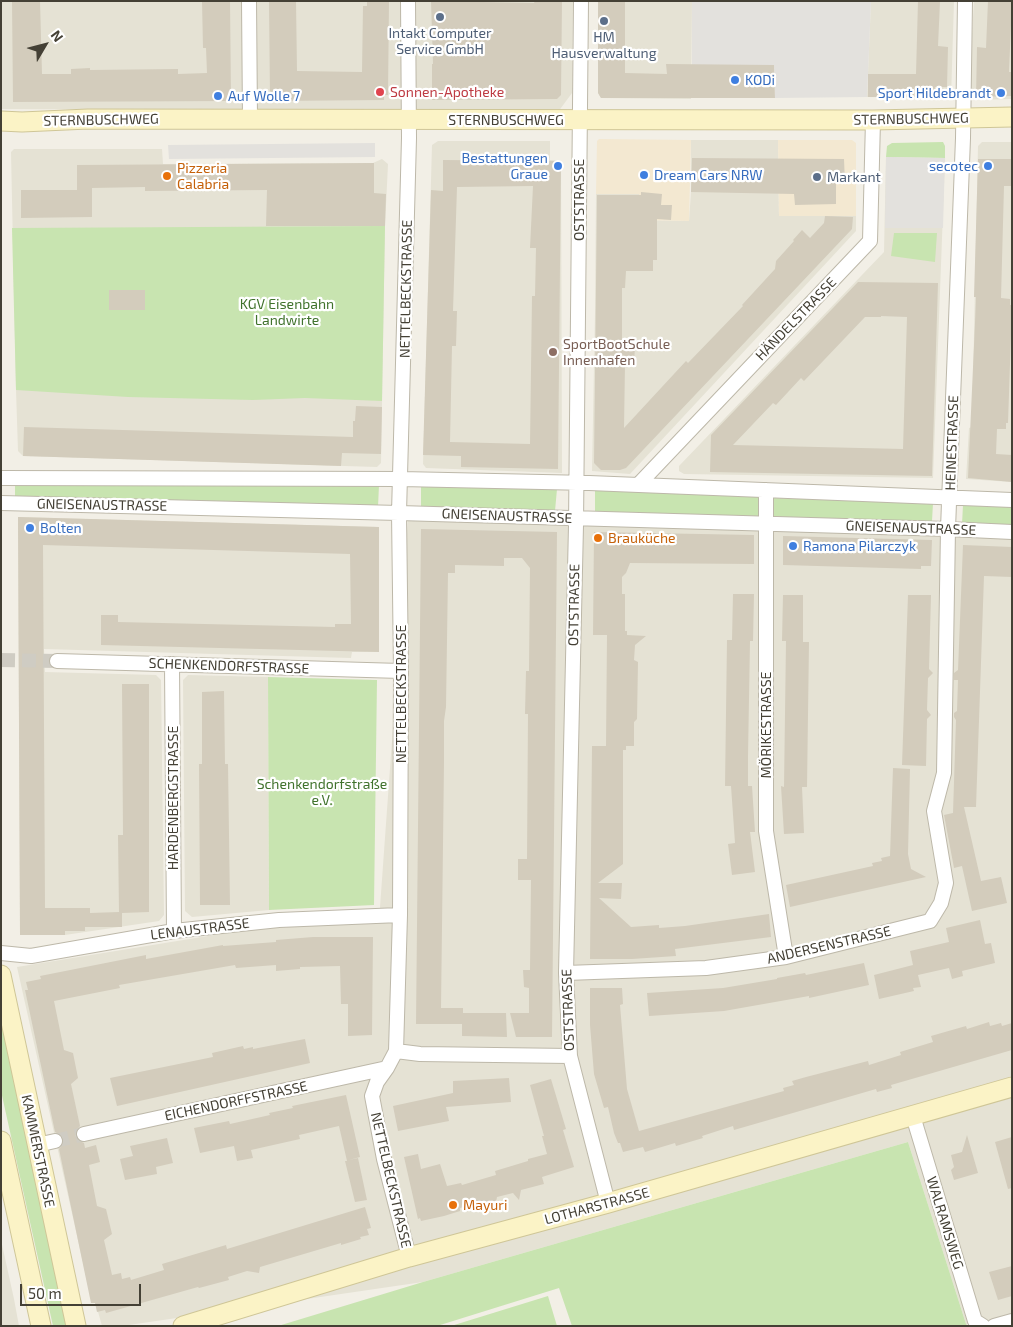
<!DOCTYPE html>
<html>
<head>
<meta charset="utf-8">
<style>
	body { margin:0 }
	#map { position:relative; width:1013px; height:1327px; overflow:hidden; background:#f2efe6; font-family:"Exo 2",sans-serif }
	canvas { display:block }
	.frame { position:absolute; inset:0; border:2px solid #444035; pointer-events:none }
	.north { position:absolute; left:20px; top:20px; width:50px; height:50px; -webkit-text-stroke:4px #fff; paint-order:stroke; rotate:53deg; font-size:14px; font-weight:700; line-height:20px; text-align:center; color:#444035 }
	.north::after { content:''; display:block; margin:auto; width:18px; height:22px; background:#444035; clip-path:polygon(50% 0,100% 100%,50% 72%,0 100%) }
	.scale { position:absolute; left:20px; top:1284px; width:121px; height:22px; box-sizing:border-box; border:2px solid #444035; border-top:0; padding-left:6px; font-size:15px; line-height:18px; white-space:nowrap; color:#444035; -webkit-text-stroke:4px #fff; paint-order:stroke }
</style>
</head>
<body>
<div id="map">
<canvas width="1013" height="1327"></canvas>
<div class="frame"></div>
<div class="north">N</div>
<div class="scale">50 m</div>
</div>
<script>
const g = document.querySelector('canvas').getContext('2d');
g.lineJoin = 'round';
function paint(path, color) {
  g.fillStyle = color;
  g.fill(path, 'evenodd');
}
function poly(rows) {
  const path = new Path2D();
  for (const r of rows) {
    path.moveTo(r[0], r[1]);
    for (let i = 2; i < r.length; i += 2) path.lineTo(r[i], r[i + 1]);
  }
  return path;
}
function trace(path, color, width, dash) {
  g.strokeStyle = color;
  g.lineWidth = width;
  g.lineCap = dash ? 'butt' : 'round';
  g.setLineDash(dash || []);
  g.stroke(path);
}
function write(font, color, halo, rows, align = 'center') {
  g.font = font + ' "Exo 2",sans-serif';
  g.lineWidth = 4.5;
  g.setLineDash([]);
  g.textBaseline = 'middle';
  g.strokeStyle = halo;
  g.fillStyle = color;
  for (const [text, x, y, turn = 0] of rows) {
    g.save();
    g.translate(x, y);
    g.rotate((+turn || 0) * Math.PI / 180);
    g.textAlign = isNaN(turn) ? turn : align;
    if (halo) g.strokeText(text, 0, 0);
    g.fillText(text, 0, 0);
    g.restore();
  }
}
const residential = poly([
	[1,1,573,1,572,93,558,112,1,109],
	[598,1,692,1,691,99,601,98,598,93],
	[871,1,954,1,951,98,867,97],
	[974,1,1012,1,1012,99,968,100],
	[691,140,778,140,779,216,856,216,856,231,630,474,592,471,595,313,596,194,639,194,640,220,689,221,691,192],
	[438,141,550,141,550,160,561,161,562,473,426,468,423,464,432,145],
	[982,142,1012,142,1012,482,966,479,969,428,972,427,978,146],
	[14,149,162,149,163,164,373,163,382,159,388,164,385,226,381,463,377,467,23,456,18,451,16,390,11,152],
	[886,157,945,158,933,478,684,474,679,471,679,466,884,252],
	[18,517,379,527,379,652,352,652,351,658,44,649,45,672,156,675,161,680,164,915,159,921,65,935,20,935],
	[408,518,1012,539,1012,1326,966,1324,908,1142,423,1282,122,1326,102,1326,95,1301,88,1285,17,967,245,930,379,921],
	[188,675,268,677,269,910,192,917,185,911,183,680],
	[1,1240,14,1299,19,1326,1,1326]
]);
const commercial = poly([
	[599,139,691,140,689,221,640,220,639,194,596,194,597,141],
	[778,140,852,140,856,143,856,216,779,216]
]);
const green = poly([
	[943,142,945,146,945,158,886,157,887,146,892,143],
	[385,226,382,401,305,398,253,400,128,397,16,390,12,228],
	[894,233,937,233,935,262,891,256],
	[15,484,379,485,378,507,15,497],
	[421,485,557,489,555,511,421,508],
	[595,489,759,497,758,516,595,513],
	[773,498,933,503,932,521,772,517],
	[963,505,1012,507,1012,526,962,524],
	[268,677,377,680,374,905,269,910],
	[1,1009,71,1326,53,1326,1,1091],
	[908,1142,966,1324,968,1326,572,1326,559,1288,437,1326,278,1326,423,1282],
	[548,1296,557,1326,451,1326]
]);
const parking = poly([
	[692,1,871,1,867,97,775,98,774,65,692,65],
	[375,143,375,157,169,159,168,145],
	[886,157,945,158,943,228,885,228]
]);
const building = poly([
	[12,1,40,1,42,74,71,74,71,69,90,68,90,70,178,69,178,74,207,73,206,48,203,48,202,1,230,1,231,101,13,102],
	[269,1,296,1,297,71,362,72,363,6,367,6,367,1,389,1,388,95,384,95,384,100,273,101,270,97],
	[431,1,534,3,535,1,562,1,561,95,557,99,432,100,432,64,433,64],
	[598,1,625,1,625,73,667,74,666,64,774,65,775,98,601,98,598,93],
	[918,1,940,1,938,46,948,47,947,87,935,87,934,97,868,97,868,74,916,74],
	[988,1,1012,1,1009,72,1012,72,1012,96,976,97,977,47,986,48],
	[692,158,844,159,845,183,836,184,836,204,795,205,794,194,691,192],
	[978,159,1012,159,1012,186,1004,186,1001,298,1010,299,1010,305,1012,305,1008,423,1006,423,1006,429,997,429,996,454,1012,455,1012,482,968,478,975,323,976,297,974,297],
	[443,160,561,161,558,469,461,467,461,456,423,455,431,190,443,191],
	[533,186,530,248,536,248,535,296,532,296,530,444,450,442,452,346,456,346,457,311,453,311,457,187],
	[374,163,374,193,386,194,385,226,266,226,267,190,145,191,145,187,92,188,92,217,21,218,21,190,77,190,77,165],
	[641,192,662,194,661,205,672,205,671,220,657,219,657,260,653,260,653,271,626,271,625,288,622,288,622,346,635,346,634,364,625,364,624,428,686,361,688,363,743,306,742,305,775,269,776,261,794,241,793,240,802,230,810,238,824,223,825,216,853,217,852,229,626,468,620,470,601,470,594,463,597,195,641,195],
	[858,282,938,283,932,476,710,472,711,435],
	[881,316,907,317,903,449,733,445,773,403,776,405,801,378,804,381,865,317,881,317],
	[109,290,145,290,145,310,109,310],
	[356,406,382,407,381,454,342,453,341,466,23,456,24,427,353,437,353,421,355,421],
	[18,517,379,527,379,652,101,645,101,615,118,615,118,622,335,627,335,624,351,624,350,554,43,545,45,908,90,908,90,913,119,912,118,835,123,835,122,684,149,684,149,912,122,913,122,927,85,927,85,931,65,931,65,935,20,935],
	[421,529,557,532,552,1037,516,1037,510,1013,529,1013,529,988,524,987,523,970,530,970,531,880,518,880,518,859,527,859,528,714,525,714,526,671,529,671,530,568,522,558,504,558,504,566,455,565,455,573,448,573,446,707,444,721,444,762,441,1008,463,1008,463,1013,506,1013,507,1037,462,1036,462,1024,416,1024],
	[594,532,754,535,754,564,630,563,626,573,622,577,622,594,625,594,625,631,627,631,627,635,646,636,635,645,634,660,638,662,637,719,634,722,634,746,626,746,626,750,623,750,623,864,598,883,622,883,621,899,599,898,631,927,659,925,659,928,685,926,769,914,771,937,675,949,676,956,632,959,590,959,592,746,606,746,607,635,593,635],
	[783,536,932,540,931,566,921,566,921,569,783,565],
	[963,545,1012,547,1012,577,984,576,976,807,964,807,981,881,1001,877,1007,903,972,911,962,866,954,868,944,815,953,813,956,720,954,717,954,713,957,711,958,680,954,680,954,673,958,670],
	[733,594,754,594,753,641,750,641,748,756,748,786,752,786,755,832,750,832,755,872,732,875,728,844,735,843,731,786,725,786,727,640,732,640],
	[783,595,803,595,803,642,809,642,807,787,802,787,804,833,784,834,781,786,784,787,786,641,782,641],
	[908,595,931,595,929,669,933,673,928,678,927,710,931,715,927,719,926,766,902,765],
	[224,691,225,764,228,764,230,905,200,905,199,764,202,764,202,692],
	[893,768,910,769,908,854,911,869,926,877,790,907,786,885,873,866,872,863,882,861,881,858,890,856],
	[980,920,985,944,991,943,995,963,962,971,963,976,952,979,949,968,918,975,921,987,913,988,914,991,879,999,874,975,913,965,910,951,949,942,946,928],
	[313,937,373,937,372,1035,348,1036,348,1004,341,1004,340,966,300,967,300,969,276,971,276,965,236,968,235,965,119,985,120,988,54,1001,64,1050,73,1053,78,1078,71,1084,80,1126,76,1131,75,1135,78,1140,84,1143,85,1148,96,1145,100,1162,89,1165,97,1206,106,1209,112,1234,104,1240,112,1275,121,1273,122,1279,130,1277,131,1280,164,1270,162,1264,226,1245,227,1249,365,1207,371,1228,367,1229,369,1235,360,1237,361,1239,341,1245,341,1243,260,1267,259,1273,247,1271,228,1277,229,1280,199,1288,198,1287,106,1313,105,1310,97,1312,95,1303,91,1303,59,1149,63,1144,64,1140,61,1135,55,1132,25,990,28,990,26,982,41,979,40,976,146,955,146,959,223,945,223,946,276,942,276,940],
	[864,963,869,985,809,998,809,996,724,1011,649,1016,647,993,723,988,777,979,777,978,805,973,806,975],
	[590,988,622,988,623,1004,620,1005,627,1089,639,1131,784,1091,783,1088,794,1085,792,1081,806,1077,868,1061,869,1065,901,1055,900,1052,933,1042,931,1036,966,1026,967,1029,989,1022,990,1026,1001,1023,1002,1026,1012,1023,1012,1050,891,1085,892,1088,877,1092,876,1089,734,1130,733,1126,702,1136,703,1138,676,1146,675,1143,645,1152,643,1147,623,1152,620,1143,618,1143,614,1133,608,1107,604,1108,594,1074,590,1025],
	[305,1039,310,1063,117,1106,110,1078,213,1057,212,1053,243,1046,244,1049,253,1047,253,1049],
	[509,1078,511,1102,446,1107,449,1121,398,1131,393,1106,453,1093,453,1081],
	[551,1079,566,1129,563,1130,574,1167,542,1177,544,1184,521,1190,519,1200,513,1193,497,1197,496,1202,485,1201,460,1208,460,1211,444,1216,421,1221,420,1218,418,1219,404,1157,418,1154,421,1169,440,1164,447,1186,461,1183,462,1185,496,1175,495,1171,528,1161,528,1159,547,1154,542,1136,544,1136,530,1085],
	[346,1095,360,1157,349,1160,358,1158,367,1200,355,1202,345,1161,347,1161,339,1126,299,1135,300,1139,251,1150,253,1158,237,1161,234,1146,200,1153,194,1128,229,1121,230,1124,270,1115,269,1113,293,1108,292,1106],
	[967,1135,978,1173,954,1180,951,1170,954,1167,951,1155,962,1152],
	[1012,1137,1012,1188,1008,1189,995,1142],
	[167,1138,173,1163,156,1167,157,1174,125,1180,120,1159,133,1156,130,1146],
	[1012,1266,1012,1296,998,1300,989,1272]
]);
const streetTunnel = poly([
	[1,660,57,661],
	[55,1141,84,1134]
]);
const street = poly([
	[249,1,250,119],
	[408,1,409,138,399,513,401,671,400,915,396,1051,387,1068,377,1082,372,1096,384,1159,409,1257],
	[581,1,576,525,566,973,570,1056,608,1203],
	[1,478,401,479,589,483,1012,500],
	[638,485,870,241,873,120],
	[766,490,766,831,786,957],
	[1,503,399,513,948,529,1012,532],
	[57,661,401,671],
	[172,664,174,931],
	[1,953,31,956,174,931,279,920,400,915],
	[566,973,706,968,786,957,930,921,941,903,946,883,934,811,944,773,948,529,963,138,965,1],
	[396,1051,420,1054,570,1056],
	[913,1116,975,1321,983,1326],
	[84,1134,387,1068],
	[37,1145,55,1141],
	[994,1326,1012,1321]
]);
const secondary = poly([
	[1,121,22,122,88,119,873,120,1012,117],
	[1,975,76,1326],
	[1,1141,41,1326],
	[183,1326,409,1257,608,1203,1012,1087]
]);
const markers = [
	[440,17,5,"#5c6f8a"],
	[604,21,5,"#5c6f8a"],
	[735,80,5,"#3f7fe0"],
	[380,92,5,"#e0444e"],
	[1001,93,5,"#3f7fe0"],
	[218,96,5,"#3f7fe0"],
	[558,166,5,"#3f7fe0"],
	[988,166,5,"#3f7fe0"],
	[644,175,5,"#3f7fe0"],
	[167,176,5,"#e8710a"],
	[817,177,5,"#5c6f8a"],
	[553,352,5,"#8d6e63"],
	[30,528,5,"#3f7fe0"],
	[598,538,5,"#e8710a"],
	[793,546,5,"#3f7fe0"],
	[453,1205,5,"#e8710a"]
];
const serviceNames = [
	["Intakt Computer",440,33],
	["Service GmbH",440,49],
	["HM",604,37],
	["Hausverwaltung",604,53],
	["Markant",827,177,"left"]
];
const shopNames = [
	["KODi",745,80],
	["Sport Hildebrandt",991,93,"right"],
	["Auf Wolle 7",228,96],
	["Bestattungen",548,158,"right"],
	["Graue",548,174,"right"],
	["secotec",978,166,"right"],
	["Dream Cars NRW",654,175],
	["Bolten",40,528],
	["Ramona Pilarczyk",803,546]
];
const healthNames = [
	["Sonnen-Apotheke",390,92]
];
const streetNames = [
	["STERNBUSCHWEG",911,119,-1],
	["STERNBUSCHWEG",101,120,-1],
	["STERNBUSCHWEG",506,120],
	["OSTSTRASSE",579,200,-90],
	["NETTELBECKSTRASSE",406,289,-89],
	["HÄNDELSTRASSE",796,319,-46],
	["HEINESTRASSE",952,443,-88],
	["GNEISENAUSTRASSE",102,505,1],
	["GNEISENAUSTRASSE",507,516,2],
	["GNEISENAUSTRASSE",911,528,2],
	["OSTSTRASSE",574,605,-89],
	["SCHENKENDORFSTRASSE",229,666,2],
	["NETTELBECKSTRASSE",401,694,-90],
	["MÖRIKESTRASSE",766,725,-90],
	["HARDENBERGSTRASSE",173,798,-90],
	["LENAUSTRASSE",200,929,-7],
	["ANDERSENSTRASSE",829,945,-13],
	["OSTSTRASSE",568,1010,-92],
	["EICHENDORFFSTRASSE",236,1101,-12],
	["KAMMERSTRASSE",38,1151,78],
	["NETTELBECKSTRASSE",391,1180,77],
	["LOTHARSTRASSE",597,1206,-15],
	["WALRAMSWEG",945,1223,73]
];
const foodNames = [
	["Pizzeria",177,168],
	["Calabria",177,184],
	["Brauküche",608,538],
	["Mayuri",463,1205]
];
const parkNames = [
	["KGV Eisenbahn",287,304],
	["Landwirte",287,320],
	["Schenkendorfstraße",322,784],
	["e.V.",322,800]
];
const educationNames = [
	["SportBootSchule",563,344],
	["Innenhafen",563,360]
];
paint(residential, '#e5e2d4');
paint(commercial, '#f3e8d1');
paint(green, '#c8e4b0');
paint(parking, '#e3e1dd');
paint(building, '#d3ccbc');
trace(streetTunnel, '#cfccc3', 14, [14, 7]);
trace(street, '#bdb8a9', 16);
trace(secondary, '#cfc697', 21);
trace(street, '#fff', 14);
trace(secondary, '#fbf3c6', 19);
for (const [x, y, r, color] of markers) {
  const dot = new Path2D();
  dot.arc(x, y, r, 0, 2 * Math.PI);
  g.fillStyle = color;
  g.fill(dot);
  trace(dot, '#fff', 2);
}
write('14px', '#4e5e75', '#fff', serviceNames);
write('14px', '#366cbe', '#fff', shopNames, 'left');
write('14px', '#be3a42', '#fff', healthNames, 'left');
write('14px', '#444035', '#fff', streetNames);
write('14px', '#c56008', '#fff', foodNames, 'left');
write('14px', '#40722c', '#fff', parkNames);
write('14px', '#785e54', '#fff', educationNames, 'left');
</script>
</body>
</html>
